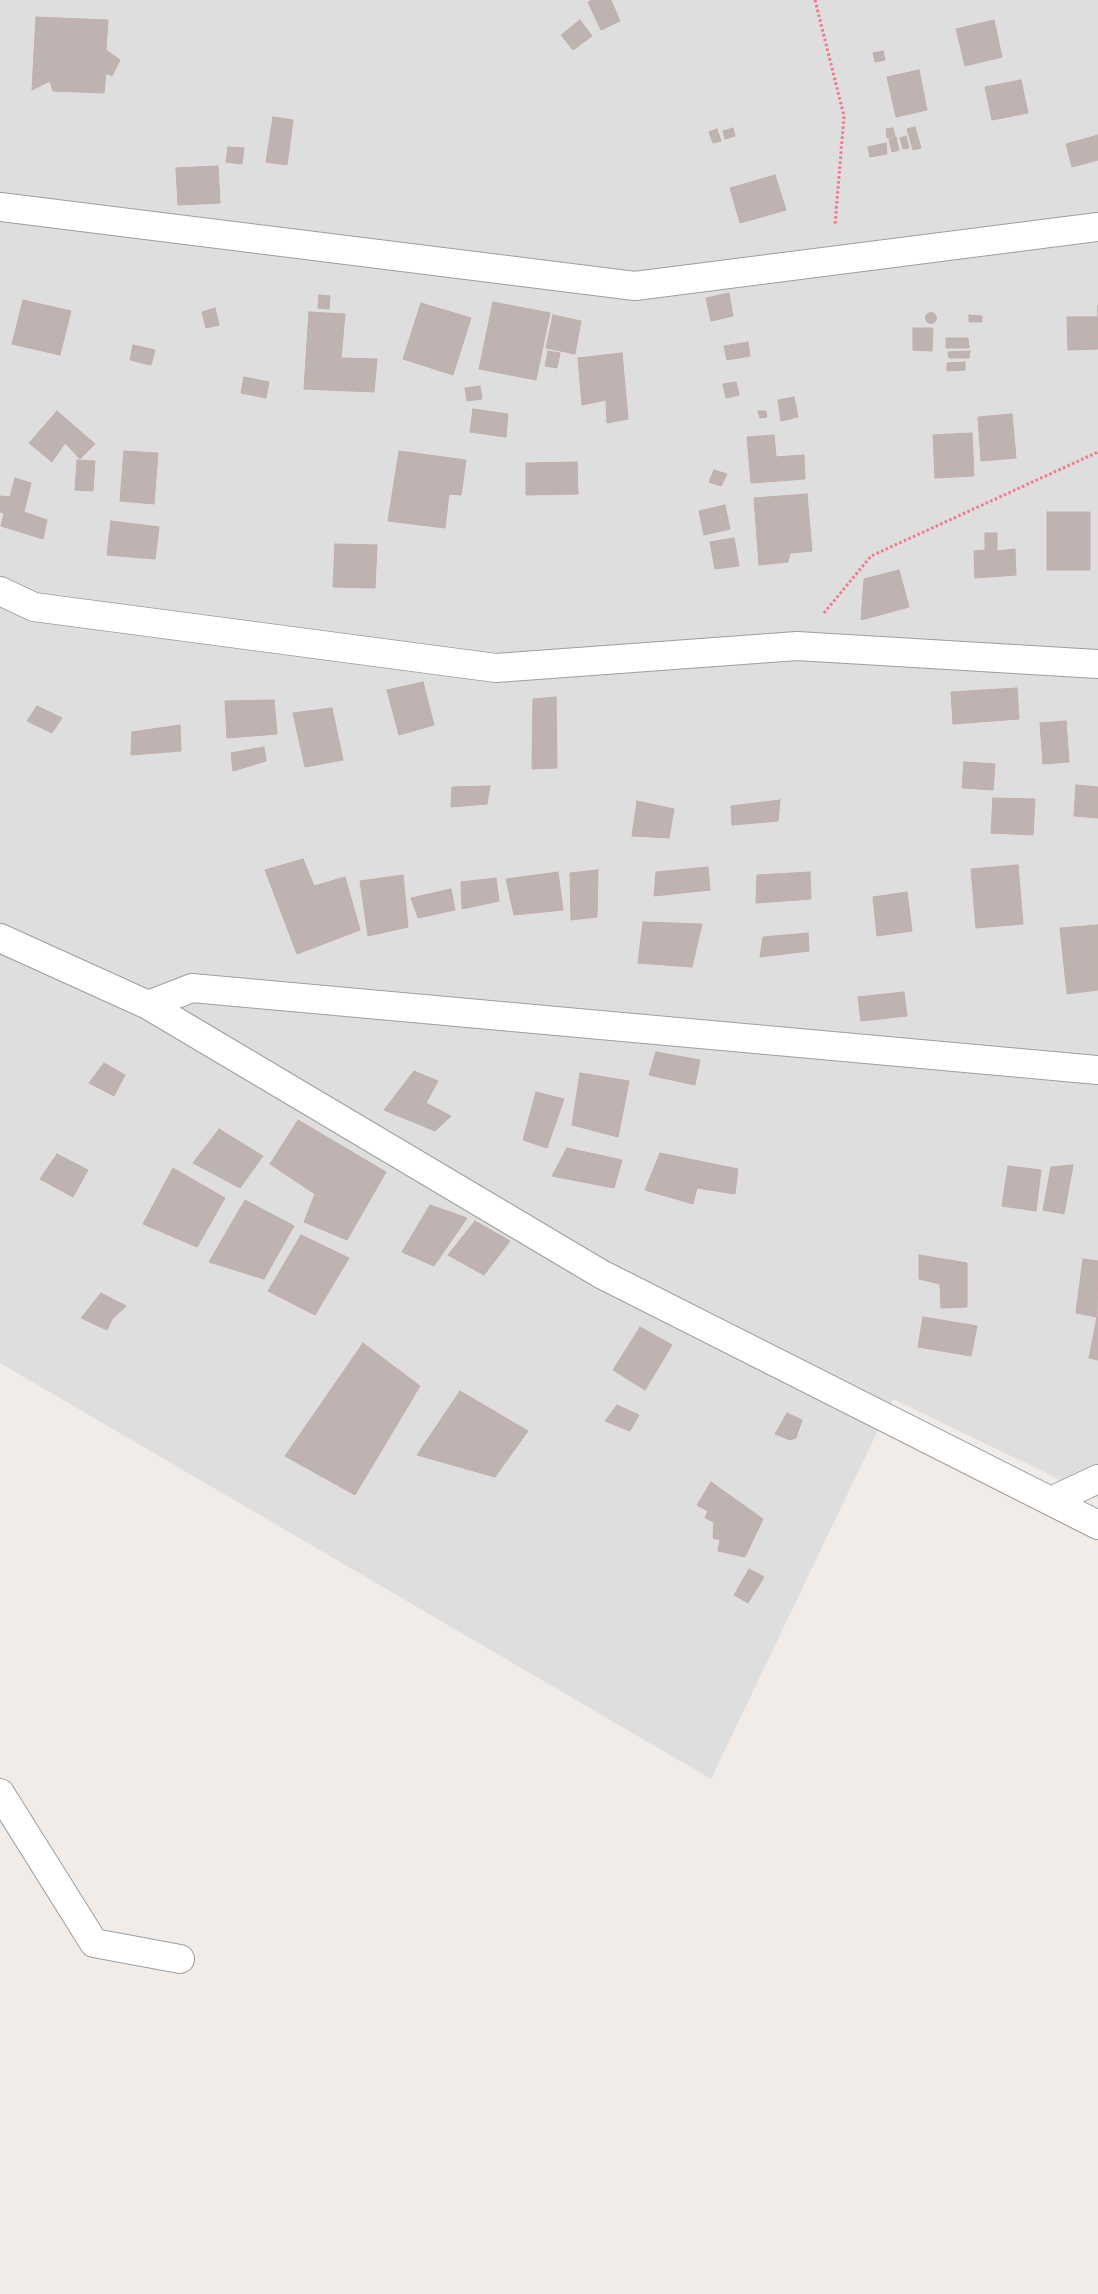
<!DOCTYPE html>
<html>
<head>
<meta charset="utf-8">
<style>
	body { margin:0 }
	canvas { display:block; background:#f1ece8 }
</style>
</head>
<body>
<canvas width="1098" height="2294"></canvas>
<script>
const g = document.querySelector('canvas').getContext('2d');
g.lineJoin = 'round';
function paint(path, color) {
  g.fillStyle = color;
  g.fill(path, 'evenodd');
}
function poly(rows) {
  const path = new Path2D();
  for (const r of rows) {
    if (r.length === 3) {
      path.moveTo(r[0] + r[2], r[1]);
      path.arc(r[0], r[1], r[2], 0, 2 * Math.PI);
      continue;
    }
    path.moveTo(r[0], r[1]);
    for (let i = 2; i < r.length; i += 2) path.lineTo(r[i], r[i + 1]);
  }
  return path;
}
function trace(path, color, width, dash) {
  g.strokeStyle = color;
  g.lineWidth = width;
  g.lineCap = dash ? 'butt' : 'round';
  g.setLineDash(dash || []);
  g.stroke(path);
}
const residential = poly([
	[0,0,1098,0,1098,1498,893,1399,711,1779,0,1363]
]);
const building = poly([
	[592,0,611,0,620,21,601,30,588,2,592,0],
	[36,17,108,20,106,50,120,60,112,76,106,73,104,93,53,91,50,81,32,90,36,17],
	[580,20,592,36,573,50,561,35,580,20],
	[994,20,1002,57,965,66,956,29,994,20],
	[883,51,885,60,875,62,873,53,883,51],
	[919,70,927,110,896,117,887,77,919,70],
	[1021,80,1028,113,992,120,985,87,1021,80],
	[273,117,293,120,287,165,266,162,273,117],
	[915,127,921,148,913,150,907,129,915,127],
	[733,128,735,136,725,139,723,131,733,128],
	[893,128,895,136,887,138,886,129,893,128],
	[717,129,721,141,713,143,709,132,717,129],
	[1098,135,1098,160,1072,167,1066,144,1098,135],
	[906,136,909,148,903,149,900,138,906,136],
	[896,137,899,150,892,152,889,139,896,137],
	[886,143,887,154,870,157,868,147,886,143],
	[228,147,244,148,242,164,226,162,228,147],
	[218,166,220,203,178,205,176,168,218,166],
	[775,175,786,210,740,223,730,188,775,175],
	[729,293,733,316,711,321,706,298,729,293],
	[319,295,330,296,329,309,318,308,319,295],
	[23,300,71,311,60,355,12,344,23,300],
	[493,302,550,313,536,380,479,369,493,302],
	[421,303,471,318,453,375,403,359,421,303],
	[1098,305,1098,349,1068,350,1067,317,1098,317,1098,305],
	[215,308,219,325,206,328,202,312,215,308],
	[309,312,345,314,341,358,377,359,374,392,304,389,309,312],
	[931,318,5.5],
	[553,315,581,321,575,354,546,348,553,315],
	[969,315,982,316,982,322,969,322,969,315],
	[913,328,933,328,932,351,913,350,913,328],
	[946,338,968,338,969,348,946,348,946,338],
	[748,342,750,356,727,360,724,346,748,342],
	[133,345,155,350,151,365,130,360,133,345],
	[548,351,560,353,557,368,545,366,548,351],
	[970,351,969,358,949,358,948,352,970,351],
	[622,353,628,419,607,423,606,400,582,405,578,358,622,353],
	[965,362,965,370,947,371,947,363,965,362],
	[244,377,269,382,266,398,241,393,244,377],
	[736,382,739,395,726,398,723,384,736,382],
	[480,386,482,399,467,401,465,388,480,386],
	[794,397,798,417,781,421,778,400,794,397],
	[473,409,508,414,506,437,470,432,473,409],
	[57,411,95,444,80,459,65,443,52,462,29,443,57,411],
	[758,411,766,411,767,417,760,418,758,411],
	[1012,414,1016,458,981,461,978,417,1012,414],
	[972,433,974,476,935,478,933,435,972,433],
	[774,435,776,457,804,455,805,479,751,483,747,437,774,435],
	[124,451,158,453,154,504,120,501,124,451],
	[399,451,466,460,461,495,449,494,445,528,388,521,399,451],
	[77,460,95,461,93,491,75,490,77,460],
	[577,462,578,494,526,495,526,463,577,462],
	[714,470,727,474,721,486,709,482,714,470],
	[15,478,31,483,24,512,47,520,43,539,1,526,4,513,0,512,0,496,10,497,15,478],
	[807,494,812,551,790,553,788,562,759,565,754,498,807,494],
	[725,505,730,529,704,535,699,511,725,505],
	[1047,512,1090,512,1090,570,1047,570,1047,512],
	[111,521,159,527,155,559,107,555,111,521],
	[985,533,997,533,997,551,1015,549,1016,575,975,578,974,551,985,550,985,533],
	[734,538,739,566,715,569,710,542,734,538],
	[335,544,377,545,375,588,333,587,335,544],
	[899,570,909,607,861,620,864,579,899,570],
	[423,682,434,725,399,735,387,690,423,682],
	[1017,688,1019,719,953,724,951,692,1017,688],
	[556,697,557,768,532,769,533,699,556,697],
	[274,700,277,734,227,738,225,701,274,700],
	[37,706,62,718,52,733,27,721,37,706],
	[332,708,343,760,305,767,293,713,332,708],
	[1066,721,1069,762,1043,764,1040,723,1066,721],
	[180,725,181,751,131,755,132,732,180,725],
	[264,747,266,761,233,771,231,753,264,747],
	[964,762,995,764,993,790,962,788,964,762],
	[1076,785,1098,787,1098,818,1074,816,1076,785],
	[490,786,487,804,451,807,452,787,490,786],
	[993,798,1035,799,1033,835,991,833,993,798],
	[780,800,778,821,732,825,731,806,780,800],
	[637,801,674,809,669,838,632,836,637,801],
	[303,859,314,886,345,877,360,930,297,954,265,870,303,859],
	[1018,865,1023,924,976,928,971,869,1018,865],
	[708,867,710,890,654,896,656,872,708,867],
	[598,870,597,917,571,920,570,873,598,870],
	[558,872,563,910,514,915,506,879,558,872],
	[810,872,811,899,756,903,757,875,810,872],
	[403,875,408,927,368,936,360,881,403,875],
	[496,878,499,901,462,909,461,882,496,878],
	[451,889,455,910,418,918,411,898,451,889],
	[907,892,912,931,877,936,873,897,907,892],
	[643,922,702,924,692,967,638,963,643,922],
	[1098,925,1098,990,1067,994,1060,928,1098,925],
	[808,933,809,951,760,957,763,937,808,933],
	[904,992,907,1016,861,1021,858,997,904,992],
	[656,1052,700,1060,695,1085,649,1075,656,1052],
	[104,1063,125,1075,114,1096,89,1083,104,1063],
	[414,1071,438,1081,426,1103,451,1116,435,1131,384,1110,414,1071],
	[580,1073,629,1081,618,1137,572,1125,580,1073],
	[536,1092,564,1099,547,1148,523,1140,536,1092],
	[298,1120,386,1172,347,1240,304,1222,315,1194,270,1164,298,1120],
	[219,1129,263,1156,240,1188,193,1163,219,1129],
	[567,1148,622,1160,614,1188,552,1176,567,1148],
	[660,1153,738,1169,735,1194,697,1188,693,1204,645,1190,660,1153],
	[57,1154,88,1170,73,1197,40,1179,57,1154],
	[1073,1165,1064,1214,1043,1210,1051,1167,1073,1165],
	[1008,1166,1041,1170,1036,1211,1002,1206,1008,1166],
	[173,1168,225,1198,197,1247,143,1224,173,1168],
	[245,1200,294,1226,264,1279,209,1262,245,1200],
	[430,1205,467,1218,434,1266,402,1252,430,1205],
	[475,1221,510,1241,484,1275,448,1255,475,1221],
	[301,1235,349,1258,315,1315,268,1291,301,1235],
	[919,1255,967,1263,967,1307,941,1308,940,1284,919,1279,919,1255],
	[1083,1259,1098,1261,1097,1317,1076,1313,1083,1259],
	[101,1293,126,1306,112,1319,107,1330,81,1318,101,1293],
	[923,1317,977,1326,971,1356,918,1347,923,1317],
	[1097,1317,1098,1317,1098,1360,1089,1358,1097,1317],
	[640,1327,672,1345,645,1390,613,1370,640,1327],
	[363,1343,420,1386,355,1495,285,1456,363,1343],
	[460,1391,528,1431,495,1477,417,1455,460,1391],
	[617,1405,639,1415,630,1431,605,1421,617,1405],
	[787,1413,802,1420,796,1438,790,1440,775,1434,787,1413],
	[711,1482,763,1519,745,1557,718,1551,720,1540,713,1538,714,1522,705,1518,708,1511,697,1505,711,1482],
	[749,1569,764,1577,748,1603,734,1595,749,1569]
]);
const path = poly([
	[815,0,844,116,835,225],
	[824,613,871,556,1098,452]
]);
const minor = poly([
	[0,207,635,286,1098,227],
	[0,591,34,607,496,668,797,646,1098,664],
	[0,938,148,1005,601,1274,1098,1525],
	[148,1005,192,988,1098,1070],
	[1051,1501,1098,1479],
	[0,1793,94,1943,180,1959]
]);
paint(residential, '#dfdede');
paint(building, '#beb3b1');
trace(building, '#c2afab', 1);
trace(minor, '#9e9e9e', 30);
trace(path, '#f4768b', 3, [2.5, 2.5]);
trace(minor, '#fff', 28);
</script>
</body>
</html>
